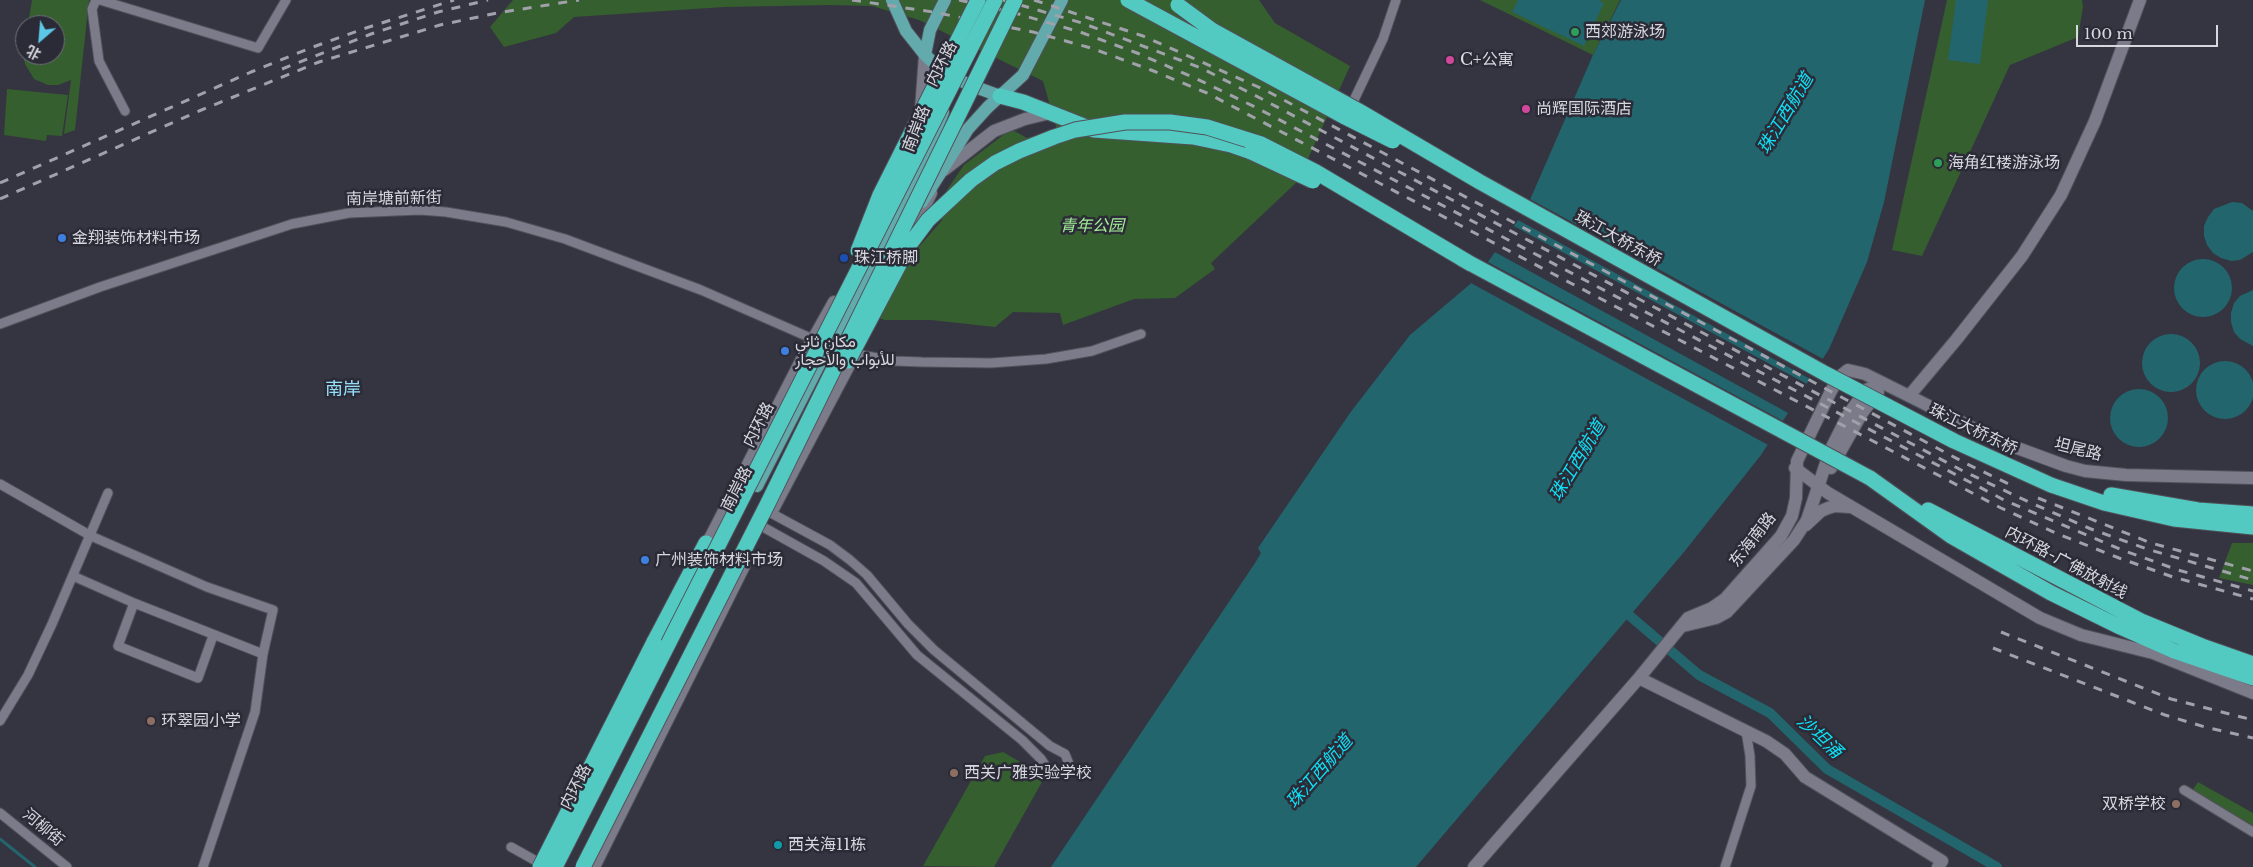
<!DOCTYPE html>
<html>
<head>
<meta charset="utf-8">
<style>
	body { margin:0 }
	#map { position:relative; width:2253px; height:867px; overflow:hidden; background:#353541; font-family:"Libre Baskerville","Noto Sans SC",serif }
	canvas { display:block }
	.north { position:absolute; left:15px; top:15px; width:50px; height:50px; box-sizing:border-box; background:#2b2b37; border:1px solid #70707a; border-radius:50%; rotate:207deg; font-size:14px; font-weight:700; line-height:20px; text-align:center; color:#d7d7df }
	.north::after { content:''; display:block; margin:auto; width:18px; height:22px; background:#5cc7e7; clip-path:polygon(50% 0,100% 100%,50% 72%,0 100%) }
	.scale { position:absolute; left:2076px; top:25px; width:142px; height:22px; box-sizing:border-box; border:2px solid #d7d7df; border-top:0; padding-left:6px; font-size:15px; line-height:18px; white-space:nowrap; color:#d7d7df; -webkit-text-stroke:4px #2b2b37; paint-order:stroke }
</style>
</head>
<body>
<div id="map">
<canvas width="2253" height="867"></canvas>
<div class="north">北</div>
<div class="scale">100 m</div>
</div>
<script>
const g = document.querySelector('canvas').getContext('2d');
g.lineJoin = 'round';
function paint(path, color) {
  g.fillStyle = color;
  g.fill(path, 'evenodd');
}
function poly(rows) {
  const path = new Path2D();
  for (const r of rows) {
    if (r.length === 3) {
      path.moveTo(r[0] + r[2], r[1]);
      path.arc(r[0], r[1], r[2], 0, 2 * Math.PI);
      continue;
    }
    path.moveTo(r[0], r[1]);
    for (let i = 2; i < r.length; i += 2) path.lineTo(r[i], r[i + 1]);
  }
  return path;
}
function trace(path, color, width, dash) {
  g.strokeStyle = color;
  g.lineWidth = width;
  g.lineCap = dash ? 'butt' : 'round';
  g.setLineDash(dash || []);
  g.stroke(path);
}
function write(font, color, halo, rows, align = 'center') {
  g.font = font + ' "Libre Baskerville",Vazirmatn,"Noto Sans SC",serif';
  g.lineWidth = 5;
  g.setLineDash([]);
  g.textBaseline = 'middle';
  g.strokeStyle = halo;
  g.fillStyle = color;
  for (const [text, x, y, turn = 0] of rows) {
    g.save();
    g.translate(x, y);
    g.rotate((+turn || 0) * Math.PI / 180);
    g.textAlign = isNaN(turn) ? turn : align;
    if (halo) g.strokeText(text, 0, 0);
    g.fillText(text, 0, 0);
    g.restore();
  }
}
const green = poly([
	[32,0,89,0,75,130,64,134,71,80,58,85,48,85,34,79,25,64,23,55,25,43,25,55,55,55,55,25,28,25],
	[513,0,1259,0,1275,23,1350,66,1298,181,1211,263,1215,269,1175,298,1134,299,1063,325,1060,313,1013,312,995,327,931,320,885,320,878,318,898,278,918,248,943,219,923,225,964,165,1011,129,1027,138,1057,130,1043,81,919,20,872,6,830,5,724,7,574,17,556,33,504,47,490,27],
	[1480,0,1620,0,1593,55],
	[1947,0,2082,0,2083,7,2078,37,2010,65,1922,256,1892,250],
	[7,89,68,95,62,136,47,135,46,141,4,135],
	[2232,543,2253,543,2253,585,2219,578],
	[1003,752,1022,763,1042,782,994,867,923,866,985,756],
	[2198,782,2253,813,2253,828,2192,791]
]);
const water = poly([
	[1518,0,1598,0,1604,3,1584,46,1512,12],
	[1621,0,1925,0,1884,202,1867,262,1829,349,1761,455,1684,552,1416,867,1051,867,1255,563,1261,553,1258,548,1350,413,1410,335,1475,280,1526,209,1593,55],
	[1956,0,1988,0,1980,64,1948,60],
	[2232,202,2242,203,2253,211,2253,252,2240,260,2231,261,2221,258,2213,253,2207,245,2204,236,2204,226,2208,217,2214,209],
	[2203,288,29],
	[2253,290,2253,346,2240,339,2234,332,2231,322,2231,313,2234,303,2240,296],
	[2171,363,29],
	[2225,390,29],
	[2139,418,29]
]);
const pier = poly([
	[1528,198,1825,360,1812,380,1516,219],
	[1512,225,1809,385,1790,414,1493,251],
	[1486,261,1785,422,1770,446,1469,282]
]);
const stream = poly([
	[0,839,35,867]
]);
const canal = poly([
	[1630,616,1699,675,1770,713,1827,769,1997,867]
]);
const street = poly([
	[96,0,92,9,99,61,125,111],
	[100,0,258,48,286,0],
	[1354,100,1383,39,1396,0],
	[0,324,100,287,292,224,349,213,420,210,446,212,506,222,565,239,701,290,813,339],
	[855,354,895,361,922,362,991,363,1046,359,1092,351,1141,334],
	[0,484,91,536,207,587,273,610,263,654,255,712,203,867],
	[763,527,824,561,856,583,917,655,1022,740,1041,759,1050,773,1056,775,1065,771,1069,764,1065,754,1050,746,934,650,908,624,867,575,850,560,830,545,771,513],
	[73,576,134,603,263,654],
	[134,603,118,646,198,678,213,636],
	[0,721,28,675,52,624,108,493],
	[2184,790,2253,832],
	[0,813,67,867],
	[511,847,545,866],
	[1725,867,1751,786,1750,756,1746,731]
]);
const secondary = poly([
	[921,110,925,55],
	[944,170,994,131,1025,119,1050,113],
	[910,236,931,193],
	[1909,396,1956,340,2022,256,2061,195,2095,121,2140,0],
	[1795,468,1828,493,2040,618,2081,635,2153,653,2253,693],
	[1831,468,1862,413,1878,392],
	[773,509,855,354],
	[1806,525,1821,511,1828,508,1835,506,1850,507],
	[704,550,801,361,834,302],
	[1683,626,1716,618,1727,612,1794,540,1807,520,1830,451,1848,415,1866,390,1882,383],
	[1639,678,1766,741,1785,754,1805,777,1942,861,1938,867],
	[594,867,745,564],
	[1474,867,1639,678,1688,618,1712,608,1725,599,1781,536,1792,516,1796,498,1797,461,1830,393,1838,378,1848,370,1865,374,2001,442,2066,466,2085,471,2126,475,2253,478]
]);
const primary = poly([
	[892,0,906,31,925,55,939,68,967,84,1000,96],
	[925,55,930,30,945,0],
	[922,202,968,129,988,107,1023,75,1062,0],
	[757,486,927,154,943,112]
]);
const highway = poly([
	[1000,96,1023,102,1094,130,1193,137,1231,145,1251,152],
	[1870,478,1951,536,2051,593,2120,627,2174,651,2253,678],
	[2051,485,2104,503,2174,519,2253,527],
	[2111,495,2198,510,2253,514],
	[1928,510,2141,621,2202,646,2253,664],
	[654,642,706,543]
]);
const rail = poly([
	[852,0,933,12,1033,32,1091,48,1151,70,1207,93,2001,508,2058,534,2119,558,2173,577,2253,599],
	[959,0,1015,13,1080,32,1137,53,1197,79,1255,107,2004,500,2122,550,2178,570,2253,591],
	[1003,0,1082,23,1201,68,1262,99,1963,471,2031,503,2091,529,2147,549,2253,580],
	[1034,0,1143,36,1265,90,1967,464,2015,487],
	[282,69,371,34,438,12,488,0],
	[0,183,251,72,313,47,366,28,454,0],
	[0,199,199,111,319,62,440,25,497,13,579,0],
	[2038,498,2151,543,2253,571],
	[2001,632,2171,699,2253,720],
	[1993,648,2165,715,2205,727,2253,738]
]);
const highwayBridge = poly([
	[1128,0,1343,116,1393,141],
	[1178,5,1212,30,1359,111,1480,182,1826,374,1954,441,2051,485],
	[1251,152,1313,181],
	[858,251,880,195,978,0],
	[1462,259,1870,478],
	[848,361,910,244,928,220,971,180,995,163,1019,151,1054,137,1075,130,1125,122,1170,122,1207,127,1261,144,1316,172,1471,264],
	[540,867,654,642],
	[555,867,995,0],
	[583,867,767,505,1015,0]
]);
const markers = [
	[1575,32,5,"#2e9e5b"],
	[1450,60,5,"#d1479c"],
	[1526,109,5,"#d1479c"],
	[1938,163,5,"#2e9e5b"],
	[62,238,5,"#3f7fe0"],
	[844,258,5,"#1a4fb4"],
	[785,351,5,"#3f7fe0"],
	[645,560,5,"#3f7fe0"],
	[151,721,5,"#8d6e63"],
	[954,773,5,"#8d6e63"],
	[2176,804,5,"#8d6e63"],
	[778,845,5,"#0f9aa8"]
];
const poiNames = [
	["西郊游泳场",1585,32],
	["C+公寓",1460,60],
	["尚辉国际酒店",1536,109],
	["海角红楼游泳场",1948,163],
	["金翔装饰材料市场",72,238],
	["珠江桥脚",854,258],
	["مكان ثاني",795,342],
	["للأبواب والأحجار",795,360],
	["广州装饰材料市场",655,560],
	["环翠园小学",161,721],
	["西关广雅实验学校",964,773],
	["双桥学校",2166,804,"right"],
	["西关海11栋",788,845]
];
const streetNames = [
	["内环路",942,64,-63],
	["南岸路",917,129,-69],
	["南岸塘前新街",394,199,-1],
	["珠江大桥东桥",1618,239,29],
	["内环路",759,425,-63],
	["珠江大桥东桥",1973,430,26],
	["坦尾路",2078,450,14],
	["南岸路",737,489,-63],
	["东海南路",1753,540,-52],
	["内环路-广佛放射线",2066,563,28],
	["内环路",576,787,-63],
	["河柳街",43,828,40]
];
const parkNames = [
	["青年公园",1092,226]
];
const waterNames = [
	["珠江西航道",1786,114,-59],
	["珠江西航道",1578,461,-59],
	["沙坦涌",1819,737,43],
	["珠江西航道",1320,772,-49]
];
const neighbourhoodNames = [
	["南岸",343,390]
];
paint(green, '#355f2e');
paint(water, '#23656d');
paint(pier, '#353541');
trace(stream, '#23656d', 3);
trace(canal, '#23656d', 10);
trace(street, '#51515b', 11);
trace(secondary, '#51515b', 14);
trace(primary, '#51515b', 14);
trace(highway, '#51515b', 17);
trace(street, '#7b7b89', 9);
trace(secondary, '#7b7b89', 12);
trace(primary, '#62aaab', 12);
trace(highway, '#52cac1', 15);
trace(rail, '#a1a1ab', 3, [9, 9]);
trace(highwayBridge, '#51515b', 17, []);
trace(highwayBridge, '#52cac1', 15);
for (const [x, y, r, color] of markers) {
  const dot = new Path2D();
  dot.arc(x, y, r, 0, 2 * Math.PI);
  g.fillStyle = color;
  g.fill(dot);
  trace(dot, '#2b2b37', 2);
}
write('16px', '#d7d7df', '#2b2b37', poiNames, 'left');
write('16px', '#d7d7df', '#2b2b37', streetNames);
write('italic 16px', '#a3ee95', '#2b2b37', parkNames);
write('italic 18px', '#0ddff4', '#2b2b37', waterNames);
write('18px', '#95dff6', '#2b2b37', neighbourhoodNames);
</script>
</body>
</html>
